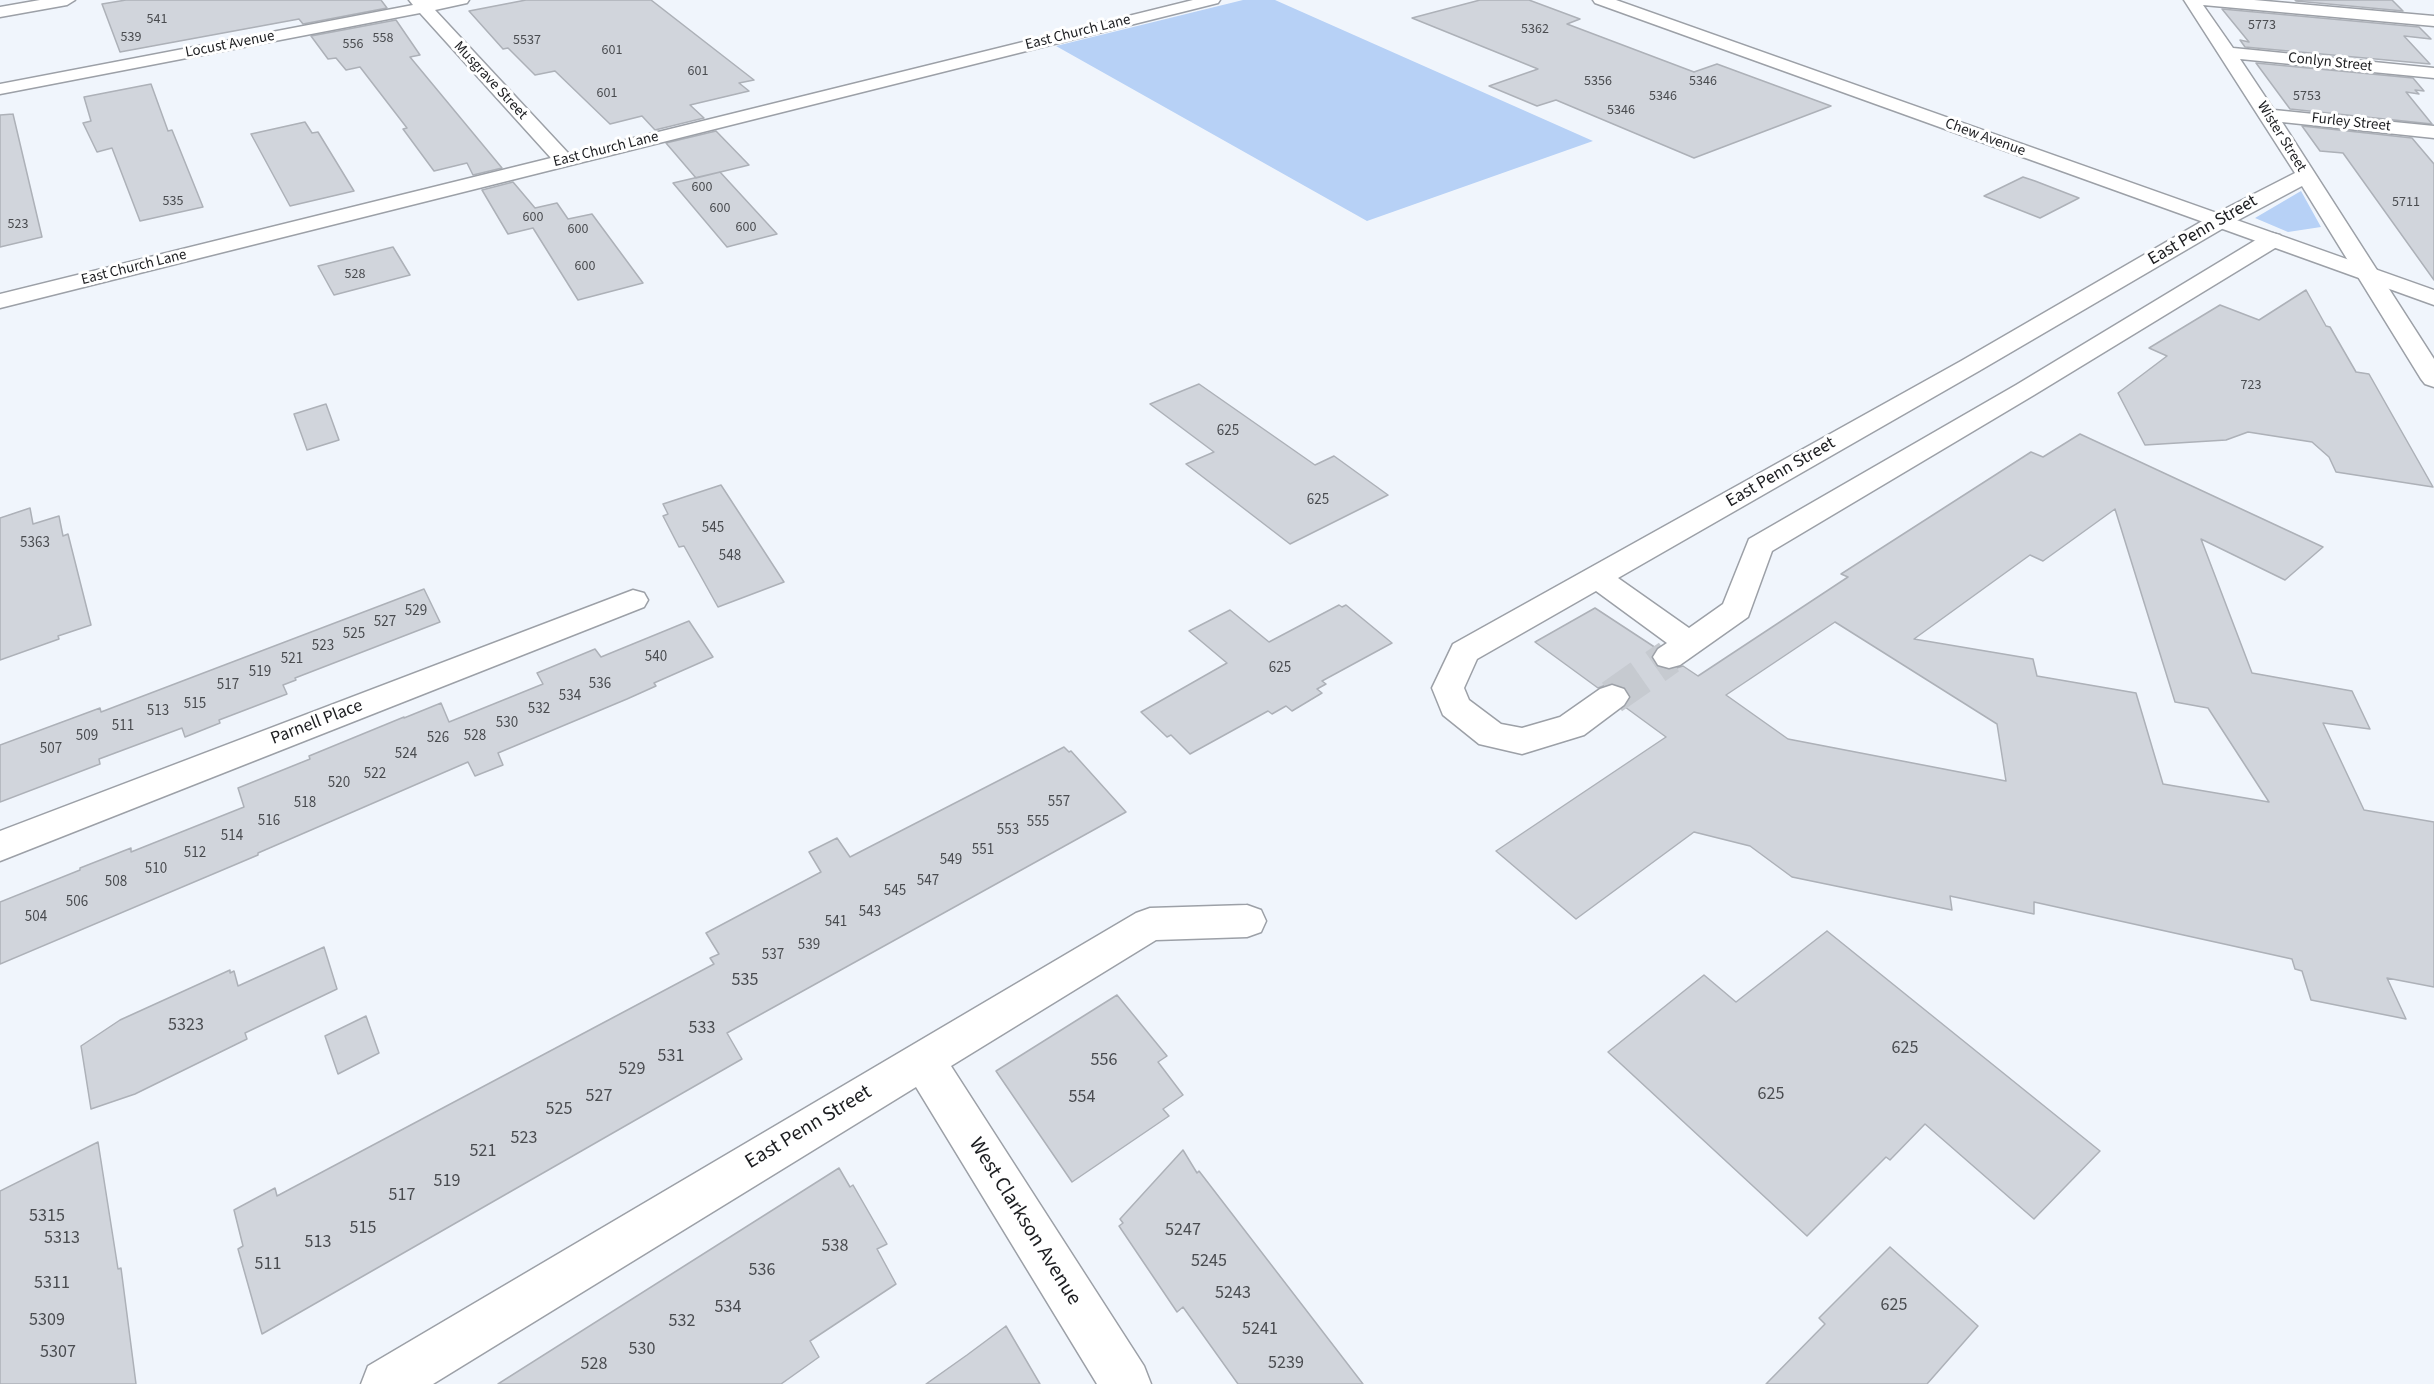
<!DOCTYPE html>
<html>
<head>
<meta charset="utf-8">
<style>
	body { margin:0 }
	canvas { display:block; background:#f0f5fc }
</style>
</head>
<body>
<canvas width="2434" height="1384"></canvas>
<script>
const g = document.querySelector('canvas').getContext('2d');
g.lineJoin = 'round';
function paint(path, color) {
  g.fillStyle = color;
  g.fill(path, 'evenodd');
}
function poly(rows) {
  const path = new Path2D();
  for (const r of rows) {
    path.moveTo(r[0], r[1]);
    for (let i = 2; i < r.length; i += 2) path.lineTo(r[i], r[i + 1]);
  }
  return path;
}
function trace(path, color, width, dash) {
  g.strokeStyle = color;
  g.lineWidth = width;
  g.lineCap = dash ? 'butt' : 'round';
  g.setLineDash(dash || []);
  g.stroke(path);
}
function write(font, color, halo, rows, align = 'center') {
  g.font = font + ' "Source Sans 3",sans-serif';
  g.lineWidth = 6;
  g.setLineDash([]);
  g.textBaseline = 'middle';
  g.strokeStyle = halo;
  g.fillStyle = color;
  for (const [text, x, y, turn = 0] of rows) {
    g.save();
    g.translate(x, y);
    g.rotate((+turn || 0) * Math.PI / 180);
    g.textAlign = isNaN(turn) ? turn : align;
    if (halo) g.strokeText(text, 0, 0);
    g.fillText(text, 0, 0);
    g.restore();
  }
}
const green = poly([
	[1243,0,1275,0,1593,141,1367,221,1056,46],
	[2301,191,2321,227,2288,232,2255,218]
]);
const building = poly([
	[126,0,381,0,387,8,303,24,299,19,120,52,102,4,126,0],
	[526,0,651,0,754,80,739,83,749,91,690,105,704,118,655,130,642,116,610,124,555,71,535,75,508,48,503,49,469,11,526,0],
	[1480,0,1529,0,1580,19,1567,24,1694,72,1717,64,1831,106,1694,158,1556,100,1537,106,1489,86,1538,69,1412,18,1480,0],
	[2295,0,2392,0,2403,11,2296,1,2295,0],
	[2222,9,2419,27,2431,39,2404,36,2430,64,2245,47,2240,40,2249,42,2222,9],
	[396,20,420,55,410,57,502,168,473,175,467,163,434,171,403,129,407,128,360,67,346,70,336,58,328,59,311,36,396,20],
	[2256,63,2413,78,2424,91,2415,90,2419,94,2406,92,2432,124,2290,109,2256,63],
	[151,84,168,131,172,130,203,207,140,221,112,148,97,152,83,123,91,121,84,97,151,84],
	[13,114,42,237,0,247,0,115,13,114],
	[305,122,312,133,318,132,354,191,290,206,251,134,305,122],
	[2302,126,2412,138,2434,164,2434,280,2343,153,2320,151,2302,126],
	[716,131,749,165,696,178,666,143,716,131],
	[720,172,777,234,727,247,673,183,720,172],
	[2023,177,2035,181,2079,198,2040,218,1984,196,2023,177],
	[513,182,535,208,557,203,568,219,592,214,643,283,578,300,533,228,508,234,482,190,513,182],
	[393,247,410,275,334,295,318,266,393,247],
	[2306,290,2326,326,2330,327,2356,372,2369,374,2433,487,2336,472,2329,457,2312,442,2248,432,2226,440,2145,445,2118,393,2167,356,2149,348,2220,305,2259,320,2306,290],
	[1199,384,1315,465,1334,456,1388,495,1290,544,1186,464,1214,452,1150,404,1199,384],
	[326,404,339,440,307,450,294,414,326,404],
	[2080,434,2323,547,2285,580,2201,539,2252,673,2352,691,2370,729,2323,723,2364,810,2434,822,2434,987,2387,978,2406,1019,2311,1000,2302,971,2295,969,2292,959,2034,902,2034,914,1950,896,1952,910,1792,877,1750,846,1694,832,1576,919,1496,851,1666,737,1625,707,1631,696,1625,687,1611,683,1598,688,1535,642,1595,608,1656,648,1651,658,1657,667,1670,670,1683,666,1698,676,1848,577,1841,574,2031,452,2043,457,2080,434],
	[2115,509,2175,702,2208,708,2269,802,2163,784,2136,693,2037,676,2033,659,1914,639,2030,555,2043,561,2115,509],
	[1835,622,1997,724,2006,781,1788,739,1726,695,1835,622],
	[721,485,784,582,718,607,684,546,679,547,663,516,668,514,663,504,721,485],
	[30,508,33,524,59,516,63,536,68,534,91,625,58,636,59,639,0,660,0,518,30,508],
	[424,589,440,622,295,678,296,680,283,685,287,694,219,720,220,723,185,737,182,728,99,759,100,764,0,802,0,745,100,708,101,712,424,589],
	[1339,605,1342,607,1346,605,1392,643,1322,681,1326,684,1317,689,1322,693,1292,711,1286,706,1272,714,1268,711,1190,754,1171,735,1167,737,1141,712,1227,663,1189,631,1230,610,1269,642,1339,605],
	[689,621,713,657,654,683,656,686,627,699,498,753,503,765,475,776,468,762,258,853,258,855,0,964,0,902,80,870,80,868,131,848,131,852,244,807,238,788,310,759,309,756,404,717,404,718,441,703,449,722,543,684,537,673,595,649,601,657,689,621],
	[1064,747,1069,752,1071,751,1126,812,727,1033,742,1059,262,1334,238,1249,243,1246,234,1210,275,1188,277,1196,714,964,710,958,719,954,706,933,821,872,809,852,837,838,850,857,1064,747],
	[1827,931,2100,1151,2034,1219,1925,1124,1890,1160,1886,1157,1807,1236,1608,1052,1704,975,1736,1002,1827,931],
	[324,947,337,989,245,1033,247,1039,135,1094,91,1109,81,1046,120,1020,230,970,230,973,234,971,238,986,324,947],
	[1117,995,1167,1056,1158,1062,1183,1095,1163,1109,1169,1116,1072,1182,996,1071,1117,995],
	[366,1016,379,1053,338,1074,325,1036,366,1016],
	[98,1142,118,1269,121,1268,136,1384,0,1384,0,1191,98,1142],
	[1183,1150,1197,1173,1199,1171,1363,1384,1238,1384,1183,1307,1177,1312,1119,1226,1123,1223,1120,1219,1183,1150],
	[839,1168,850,1187,853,1185,887,1244,877,1249,896,1284,810,1341,819,1357,781,1384,498,1384,839,1168],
	[1890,1247,1978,1326,1927,1384,1766,1384,1825,1324,1819,1318,1890,1247],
	[1006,1326,1040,1384,926,1384,967,1355,1006,1326]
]);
const streetTunnel = poly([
	[1612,697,1669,657]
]);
const street = poly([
	[40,0,75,0,67,5,0,17,0,7,40,0],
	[409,0,469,0,467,3,435,10,569,154,1193,0,1220,0,1218,3,0,308,0,294,551,158,420,13,0,94,0,84,413,5,409,0],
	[2184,0,2254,0,2434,16,2434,26,2203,5,2233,48,2434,68,2434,78,2240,59,2274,110,2434,126,2434,138,2282,122,2434,359,2434,387,2425,384,2421,379,2302,186,2227,226,1979,371,1618,578,1689,628,1723,604,1749,539,2016,385,2264,235,2272,233,2280,235,2283,240,2280,245,2034,395,1772,551,1748,617,1680,665,1669,668,1658,665,1653,657,1658,649,1667,643,1596,591,1477,659,1464,688,1469,700,1501,724,1522,728,1560,717,1600,689,1612,685,1624,689,1629,697,1624,705,1584,735,1522,754,1479,744,1443,715,1432,688,1453,644,1961,361,2211,216,2295,173,2184,0],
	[633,590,644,593,648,600,644,607,0,861,0,831,633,590],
	[1247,905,1261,910,1266,921,1261,932,1247,937,1156,940,951,1066,1144,1366,1151,1384,1097,1384,916,1087,433,1384,361,1384,368,1366,1136,913,1150,908,1247,905]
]);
const secondary = poly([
	[1593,0,1616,0,2434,290,2434,305,1595,3,1593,0]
]);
const farNumbernames = [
	["541",157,20],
	["5773",2262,26],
	["5362",1535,30],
	["539",131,38],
	["558",383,39],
	["5537",527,41],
	["556",353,45],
	["601",612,51],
	["601",698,72],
	["5356",1598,82],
	["5346",1703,82],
	["601",607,94],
	["5346",1663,97],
	["5753",2307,97],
	["5346",1621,111],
	["600",702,188],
	["535",173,202],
	["5711",2406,203],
	["600",720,209],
	["600",533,218],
	["523",18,225],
	["600",746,228],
	["600",578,230],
	["600",585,267],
	["528",355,275],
	["723",2251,386]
];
const farStreetnames = [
	["East Church Lane",1078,33,-14],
	["Locust Avenue",230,45,-11],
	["Conlyn Street",2330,63,6],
	["Musgrave Street",490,81,47],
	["Furley Street",2351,123,6],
	["Wister Street",2281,137,58],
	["Chew Avenue",1985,138,20],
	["East Church Lane",606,150,-14],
	["East Church Lane",134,268,-14]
];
const numberNames = [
	["625",1228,432],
	["625",1318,501],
	["545",713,529],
	["5363",35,544],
	["548",730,557],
	["529",416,612],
	["527",385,623],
	["525",354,635],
	["523",323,647],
	["540",656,658],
	["521",292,660],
	["625",1280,669],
	["519",260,673],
	["536",600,685],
	["517",228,686],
	["534",570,697],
	["515",195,705],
	["532",539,710],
	["513",158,712],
	["530",507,724],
	["511",123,727],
	["509",87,737],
	["528",475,737],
	["526",438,739],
	["507",51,750],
	["524",406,755],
	["522",375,775],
	["520",339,784],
	["557",1059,803],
	["518",305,804],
	["516",269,822],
	["555",1038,823],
	["553",1008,831],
	["514",232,837],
	["551",983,851],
	["512",195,854],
	["549",951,861],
	["510",156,870],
	["547",928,882],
	["508",116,883],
	["545",895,892],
	["506",77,903],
	["543",870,913],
	["504",36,918],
	["541",836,923],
	["539",809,946],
	["537",773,956]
];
const streetNames = [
	["East Penn Street",2203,231,-30],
	["East Penn Street",1781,473,-30],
	["Parnell Place",317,723,-21]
];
const nearNumbernames = [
	["535",745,981],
	["5323",186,1026],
	["533",702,1029],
	["625",1905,1049],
	["531",671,1057],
	["556",1104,1061],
	["529",632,1070],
	["625",1771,1095],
	["527",599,1097],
	["554",1082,1098],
	["525",559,1110],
	["523",524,1139],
	["521",483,1152],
	["519",447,1182],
	["517",402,1196],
	["5315",47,1217],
	["515",363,1229],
	["5247",1183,1231],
	["5313",62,1239],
	["513",318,1243],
	["538",835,1247],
	["5245",1209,1262],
	["511",268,1265],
	["536",762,1271],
	["5311",52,1284],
	["5243",1233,1294],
	["625",1894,1306],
	["534",728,1308],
	["5309",47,1321],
	["532",682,1322],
	["5241",1260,1330],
	["530",642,1350],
	["5307",58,1353],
	["5239",1286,1364],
	["528",594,1365]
];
const nearStreetnames = [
	["East Penn Street",809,1128,-31],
	["West Clarkson Avenue",1024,1222,58]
];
paint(green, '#b7d1f6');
paint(building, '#d1d5dc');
trace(building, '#adb1b8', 1.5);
trace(streetTunnel, '#c6cad0', 35, [35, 18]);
trace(street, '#9ca0a7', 3);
trace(secondary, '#9ca0a7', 3);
paint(street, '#fff');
paint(secondary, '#fff');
write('14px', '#4a4c50', null, farNumbernames);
write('15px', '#1d1e21', '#fff', farStreetnames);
write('15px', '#4a4c50', null, numberNames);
write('18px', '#1d1e21', '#fff', streetNames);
write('18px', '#4a4c50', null, nearNumbernames);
write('21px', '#1d1e21', '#fff', nearStreetnames);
</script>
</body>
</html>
